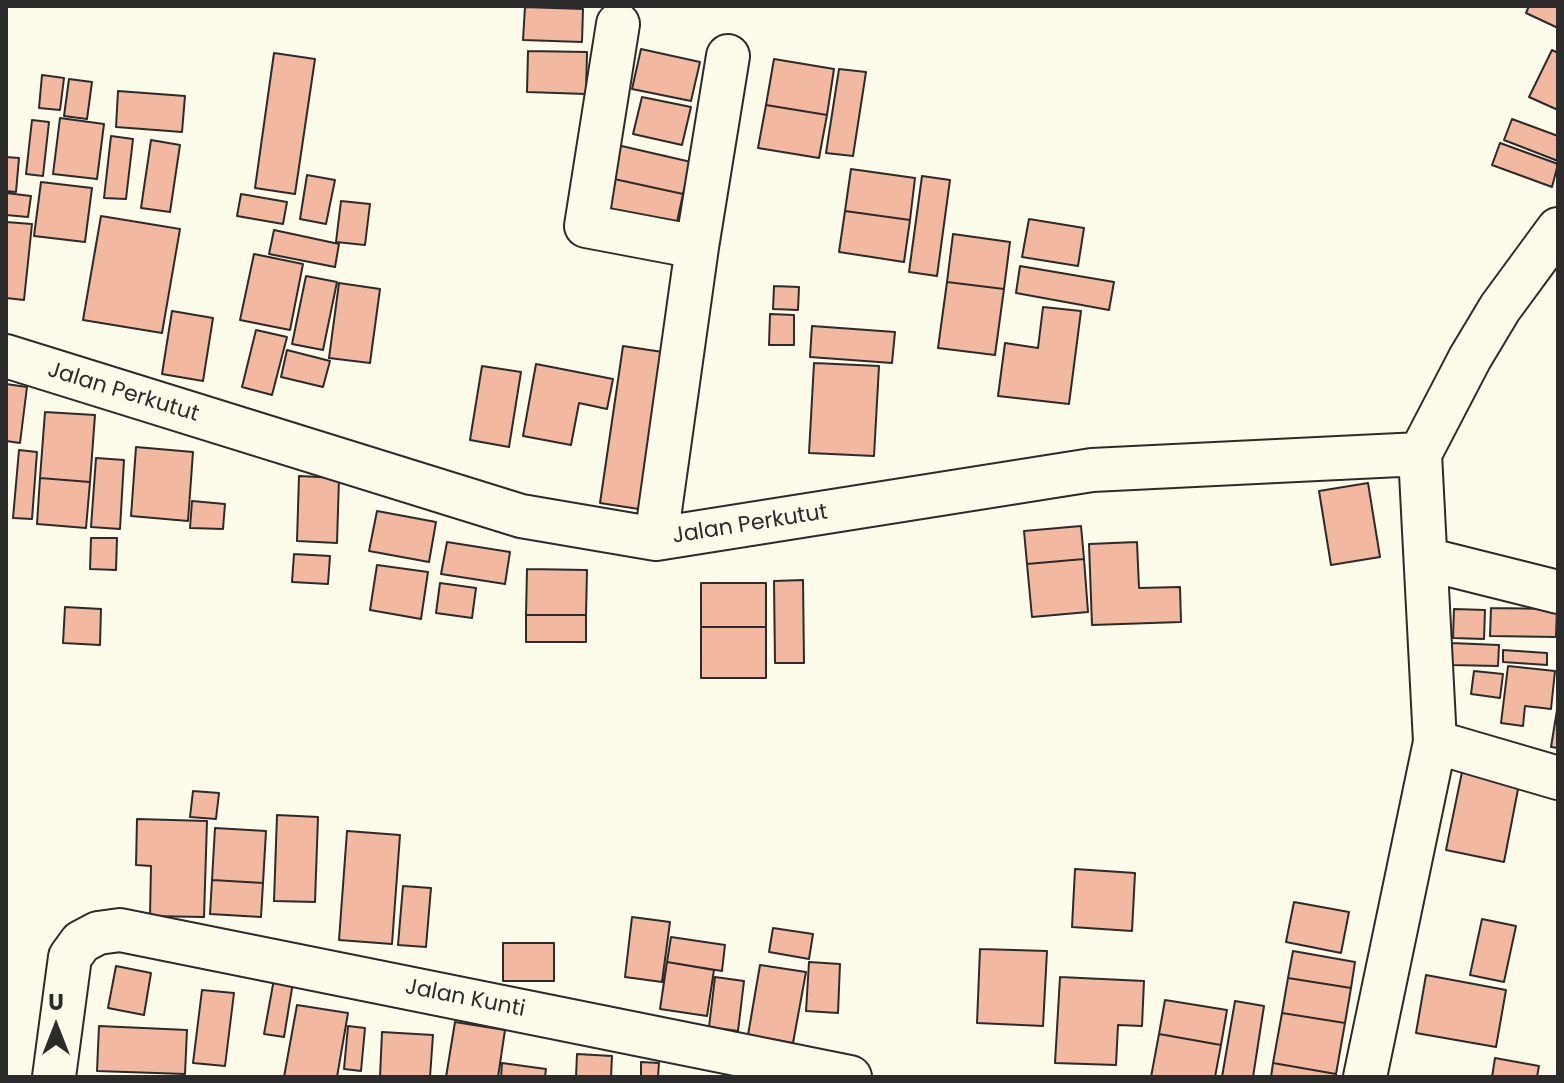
<!DOCTYPE html>
<html>
<head>
<meta charset="utf-8">
<style>
	body { margin:0 }
	#map { position:relative; width:1564px; height:1083px; overflow:hidden; background:#fdfbea; font-family:Poppins,sans-serif }
	canvas { display:block }
	.frame { position:absolute; inset:0; border:8px solid #2b2b2b; pointer-events:none }
	.north { position:absolute; left:16px; top:987px; width:80px; height:80px; -webkit-text-stroke:6px #fdfbea; paint-order:stroke; rotate:0deg; font-size:22px; font-weight:700; line-height:32px; text-align:center; color:#2b2b2b }
	.north::after { content:''; display:block; margin:auto; width:28px; height:36px; background:#2b2b2b; clip-path:polygon(50% 0,100% 100%,50% 72%,0 100%) }
</style>
</head>
<body>
<div id="map">
<canvas width="1564" height="1083"></canvas>
<div class="frame"></div>
<div class="north">U</div>
</div>
<script>
const g = document.querySelector('canvas').getContext('2d');
g.lineJoin = 'round';
function paint(path, color) {
  g.fillStyle = color;
  g.fill(path, 'evenodd');
}
function poly(rows) {
  const path = new Path2D();
  for (const r of rows) {
    path.moveTo(r[0], r[1]);
    for (let i = 2; i < r.length; i += 2) path.lineTo(r[i], r[i + 1]);
  }
  return path;
}
function trace(path, color, width, dash) {
  g.strokeStyle = color;
  g.lineWidth = width;
  g.lineCap = dash ? 'butt' : 'round';
  g.setLineDash(dash || []);
  g.stroke(path);
}
function write(font, color, halo, rows, align = 'center') {
  g.font = font + ' Poppins,sans-serif';
  g.lineWidth = 6;
  g.setLineDash([]);
  g.textBaseline = 'middle';
  g.strokeStyle = halo;
  g.fillStyle = color;
  for (const [text, x, y, turn = 0] of rows) {
    g.save();
    g.translate(x, y);
    g.rotate((+turn || 0) * Math.PI / 180);
    g.textAlign = isNaN(turn) ? turn : align;
    if (halo) g.strokeText(text, 0, 0);
    g.fillText(text, 0, 0);
    g.restore();
  }
}
const building = poly([
	[1529,6,1558,6,1558,28,1526,13,1529,6],
	[525,7,583,9,582,42,523,40,525,7],
	[641,49,700,62,691,101,632,89,641,49],
	[1552,50,1558,53,1558,110,1529,97,1552,50],
	[528,51,587,52,586,94,527,92,528,51],
	[274,53,315,59,295,194,255,188,274,53],
	[774,59,834,69,827,115,766,105,774,59],
	[839,69,866,72,853,156,826,153,839,69],
	[42,75,64,78,60,110,39,108,42,75],
	[69,79,92,82,87,119,64,116,69,79],
	[118,91,185,96,182,132,116,127,118,91],
	[642,97,691,107,682,145,633,134,642,97],
	[766,105,827,115,819,158,758,148,766,105],
	[60,118,104,124,97,179,53,174,60,118],
	[1512,119,1558,136,1558,161,1504,140,1512,119],
	[32,120,49,122,43,176,26,174,32,120],
	[111,136,133,139,126,199,104,198,111,136],
	[151,140,180,145,170,212,141,208,151,140],
	[1500,143,1558,164,1552,187,1492,165,1500,143],
	[613,144,691,162,683,194,605,177,613,144],
	[6,157,19,158,16,192,6,191,6,157],
	[851,169,915,178,910,220,845,211,851,169],
	[307,175,335,180,326,224,300,219,307,175],
	[922,176,950,180,937,276,909,272,922,176],
	[605,177,683,194,674,236,595,218,605,177],
	[41,182,92,188,85,242,34,236,41,182],
	[6,193,31,196,28,217,6,215,6,193],
	[241,194,287,202,283,224,237,216,241,194],
	[341,201,370,204,365,245,336,242,341,201],
	[845,211,910,220,904,262,839,252,845,211],
	[101,216,180,229,162,333,83,320,101,216],
	[1029,219,1084,228,1078,266,1022,257,1029,219],
	[6,222,32,224,24,300,6,298,6,222],
	[274,230,339,244,335,267,269,254,274,230],
	[953,234,1010,242,1004,289,947,282,953,234],
	[254,254,303,264,290,330,240,320,254,254],
	[1020,266,1114,282,1109,310,1016,293,1020,266],
	[306,276,337,282,323,350,292,344,306,276],
	[947,282,1004,289,995,355,938,348,947,282],
	[339,283,380,289,370,363,329,358,339,283],
	[774,286,799,287,798,310,773,309,774,286],
	[1043,307,1081,311,1069,404,998,396,1005,343,1038,348,1043,307],
	[172,311,213,318,203,381,162,374,172,311],
	[770,314,794,315,794,345,769,345,770,314],
	[812,326,895,332,892,363,810,357,812,326],
	[256,330,287,337,272,395,242,387,256,330],
	[623,346,669,353,645,510,600,503,623,346],
	[287,350,330,361,323,387,281,377,287,350],
	[814,363,879,366,874,456,809,453,814,363],
	[536,364,613,379,607,409,579,403,571,445,523,436,536,364],
	[482,366,521,372,509,447,470,440,482,366],
	[6,384,27,387,20,443,6,441,6,384],
	[45,412,95,415,90,482,40,478,45,412],
	[136,447,193,452,188,521,131,516,136,447],
	[19,450,37,452,32,519,13,518,19,450],
	[96,458,124,460,120,529,91,527,96,458],
	[299,476,339,478,337,543,297,541,299,476],
	[40,478,90,482,86,528,37,524,40,478],
	[1368,483,1380,557,1331,565,1319,491,1368,483],
	[192,501,225,504,223,529,190,528,192,501],
	[377,511,436,522,429,562,369,551,377,511],
	[1081,526,1084,559,1027,564,1024,531,1081,526],
	[91,538,117,538,116,570,90,569,91,538],
	[447,542,510,552,505,584,441,574,447,542],
	[1137,542,1139,588,1180,587,1181,622,1092,625,1089,544,1137,542],
	[294,554,330,556,328,584,292,582,294,554],
	[1084,559,1088,612,1032,617,1027,564,1084,559],
	[377,565,428,572,421,619,370,610,377,565],
	[527,569,587,570,586,615,526,615,527,569],
	[803,580,804,663,775,663,774,581,803,580],
	[440,583,476,588,472,618,436,613,440,583],
	[701,583,766,583,766,627,701,627,701,583],
	[65,607,101,609,100,645,63,643,65,607],
	[1491,608,1557,609,1556,637,1490,636,1491,608],
	[1454,609,1485,610,1484,639,1453,638,1454,609],
	[526,615,586,615,586,642,526,642,526,615],
	[701,627,766,627,766,678,701,678,701,627],
	[1451,643,1499,645,1498,666,1450,665,1451,643],
	[1503,650,1547,653,1547,665,1503,662,1503,650],
	[1508,666,1555,671,1551,709,1525,706,1523,726,1501,723,1508,666],
	[1474,671,1503,674,1500,698,1471,694,1474,671],
	[1558,704,1558,748,1551,747,1558,704],
	[1462,772,1519,784,1504,862,1446,850,1462,772],
	[193,791,219,793,216,819,190,817,193,791],
	[277,815,318,817,315,902,274,901,277,815],
	[137,819,207,821,204,917,150,916,151,866,136,865,137,819],
	[215,828,266,831,263,883,212,880,215,828],
	[347,831,400,835,392,944,339,940,347,831],
	[1075,869,1135,873,1132,931,1072,927,1075,869],
	[212,880,263,883,261,917,210,914,212,880],
	[403,886,431,888,426,947,398,945,403,886],
	[1294,902,1349,912,1341,953,1286,942,1294,902],
	[632,917,670,922,662,982,625,977,632,917],
	[1482,919,1516,926,1504,982,1470,975,1482,919],
	[773,928,813,934,809,959,769,952,773,928],
	[671,937,725,945,722,971,667,962,671,937],
	[503,943,554,943,554,981,503,981,503,943],
	[980,949,1047,951,1043,1026,977,1023,980,949],
	[1293,951,1355,962,1351,988,1288,978,1293,951],
	[667,962,714,970,707,1016,660,1009,667,962],
	[809,962,840,964,838,1013,806,1011,809,962],
	[760,965,806,972,793,1043,748,1035,760,965],
	[116,966,151,973,144,1015,108,1008,116,966],
	[1426,975,1506,990,1496,1047,1416,1033,1426,975],
	[715,977,744,981,738,1031,709,1027,715,977],
	[1060,977,1144,981,1142,1026,1118,1025,1116,1065,1055,1063,1060,977],
	[1288,978,1351,988,1345,1023,1282,1013,1288,978],
	[274,979,293,982,284,1037,264,1034,274,979],
	[202,990,234,993,225,1066,193,1063,202,990],
	[1165,1000,1227,1010,1221,1045,1159,1034,1165,1000],
	[1235,1001,1264,1006,1253,1077,1222,1077,1235,1001],
	[297,1005,348,1013,337,1077,284,1077,297,1005],
	[1282,1013,1345,1023,1336,1074,1273,1063,1282,1013],
	[455,1022,505,1030,498,1077,446,1077,455,1022],
	[99,1026,187,1030,185,1074,97,1071,99,1026],
	[348,1026,365,1028,361,1071,344,1069,348,1026],
	[382,1032,433,1035,430,1077,380,1077,382,1032],
	[1159,1034,1221,1045,1215,1077,1151,1077,1159,1034],
	[577,1054,612,1056,611,1077,576,1077,577,1054],
	[1495,1058,1539,1066,1537,1077,1492,1077,1495,1058],
	[641,1062,659,1063,658,1077,641,1077,641,1062],
	[502,1063,546,1069,545,1077,501,1077,502,1063],
	[1273,1063,1336,1074,1336,1077,1271,1077,1273,1063]
]);
const minor = poly([
	[618,24,586,226,697,247,728,56],
	[6,356,521,516,656,539,1092,470,1420,454],
	[656,539,697,247],
	[1426,559,1558,592],
	[1435,742,1558,778],
	[54,1077,70,957,81,942,98,933,120,930,850,1077],
	[1365,1077,1435,742,1420,454,1470,358,1500,308,1558,229]
]);
const streetNames = [
	["Jalan Perkutut",123,393,17],
	["Jalan Perkutut",750,525,-9],
	["Jalan Kunti",465,999,11]
];
paint(building, '#f2b8a0');
trace(building, '#2b2b2b', 2);
trace(minor, '#2b2b2b', 46);
trace(minor, '#fdfbea', 42);
write('22px', '#2b2b2b', '#fdfbea', streetNames);
</script>
</body>
</html>
